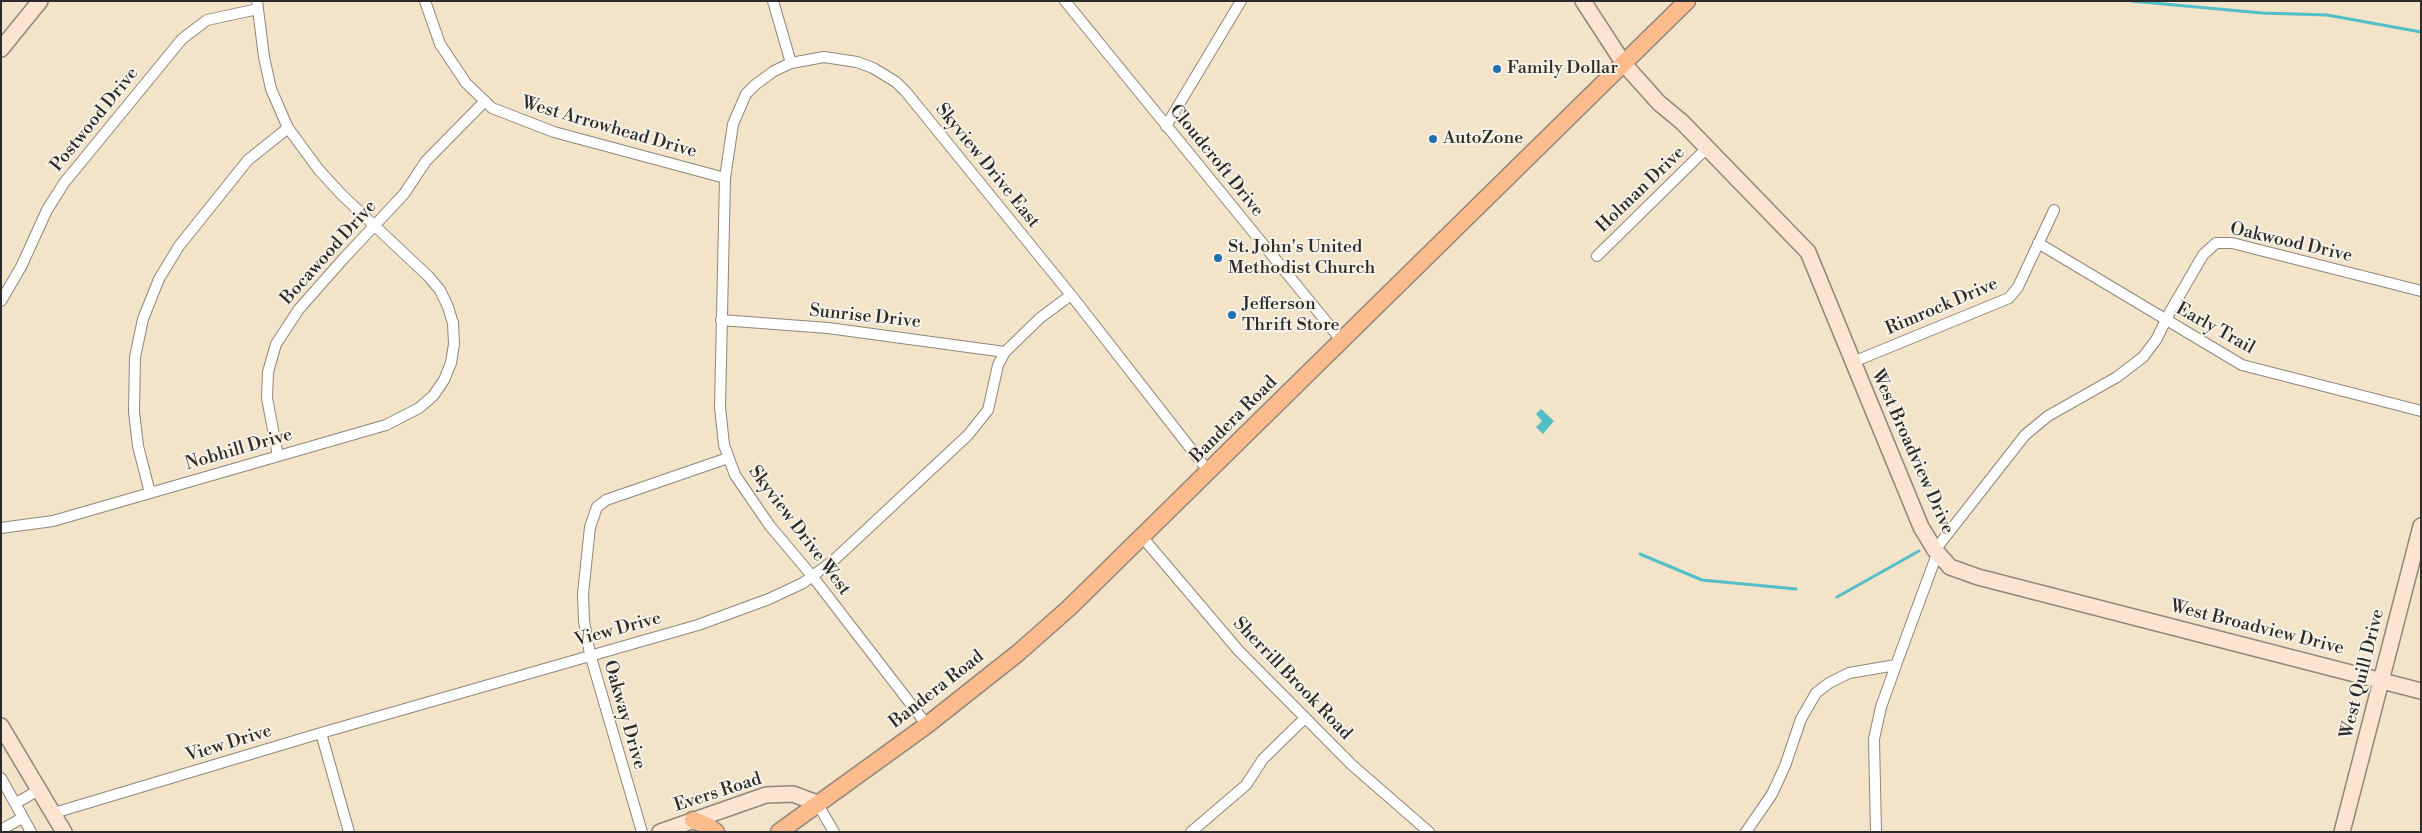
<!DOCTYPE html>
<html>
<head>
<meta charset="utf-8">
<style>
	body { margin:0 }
	#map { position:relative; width:2422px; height:833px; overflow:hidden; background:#f2e3c9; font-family:"Libre Bodoni",serif }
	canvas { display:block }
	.frame { position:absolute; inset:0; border:2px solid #2b2b2b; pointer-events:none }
</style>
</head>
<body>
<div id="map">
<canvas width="2422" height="833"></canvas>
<div class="frame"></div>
</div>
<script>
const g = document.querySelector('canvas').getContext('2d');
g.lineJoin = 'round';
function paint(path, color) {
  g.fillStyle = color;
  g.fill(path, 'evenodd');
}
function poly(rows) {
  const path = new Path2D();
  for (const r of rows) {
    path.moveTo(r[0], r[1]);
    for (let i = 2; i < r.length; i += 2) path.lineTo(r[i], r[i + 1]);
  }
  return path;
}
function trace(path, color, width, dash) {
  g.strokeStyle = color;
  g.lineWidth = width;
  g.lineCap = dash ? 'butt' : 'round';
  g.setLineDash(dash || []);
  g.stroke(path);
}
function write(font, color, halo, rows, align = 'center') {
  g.font = font + ' "Libre Bodoni",serif';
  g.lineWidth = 4;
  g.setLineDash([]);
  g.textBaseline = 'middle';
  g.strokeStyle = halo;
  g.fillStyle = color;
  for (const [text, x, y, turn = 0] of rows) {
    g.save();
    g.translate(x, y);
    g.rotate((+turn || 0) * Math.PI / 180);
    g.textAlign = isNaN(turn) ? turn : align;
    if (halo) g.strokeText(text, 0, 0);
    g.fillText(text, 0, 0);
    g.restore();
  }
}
const water = poly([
	[1541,409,1554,421,1543,434,1536,427,1542,421,1536,414]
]);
const stream = poly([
	[2131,1,2262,13,2327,15,2421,32],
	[1640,554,1702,580,1796,589],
	[1837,597,1919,551]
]);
const street = poly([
	[425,1,440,44,466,83,492,108,554,132,725,178],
	[773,1,791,63],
	[1065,1,1342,341],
	[1166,126,1241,1],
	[2038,243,2242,365,2421,411],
	[1597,256,1707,148],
	[1,301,21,267,47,210,64,183,182,39,207,20,258,9],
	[721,320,828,328,1005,352],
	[1853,362,2009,298,2018,287,2054,210],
	[278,456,267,398,268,372,276,344,299,309,345,257,404,194,426,161,485,101],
	[150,493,138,446,134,412,135,357,143,319,159,279,179,246,248,160,288,128],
	[1,528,53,521,386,425,419,408,433,396,444,380,451,363,454,344,453,323,448,307,440,290,428,276,342,195,319,170,288,128,271,89,264,57,257,1],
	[1143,538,1239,651,1352,765,1429,832],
	[1935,550,2025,435,2048,416,2117,377,2143,357,2156,340,2171,310,2203,255,2216,243,2232,243,2421,291],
	[927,725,813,577,770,526,735,475,724,445,720,407,725,178,733,124,746,94,755,85,774,71,791,63,824,57,857,62,873,68,896,82,906,92,1071,295,1209,472],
	[321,733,349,832],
	[1,778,31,832],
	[16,803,39,790],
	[817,803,834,832],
	[54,813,321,733,698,625,769,599,803,583,834,560,968,435,988,410,998,365,1005,352,1040,318,1071,295],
	[1,830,22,818],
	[642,832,590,654,584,621,583,594,590,527,597,507,606,500,728,458],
	[1191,832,1246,785,1263,759,1305,718],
	[1746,832,1772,794,1785,766,1801,719,1816,693,1829,683,1849,673,1896,665,1937,554],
	[1876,832,1874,739,1881,707,1896,665]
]);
const secondary = poly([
	[1583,1,1624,64,1659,103,1682,122,1808,252,1921,527,1935,550,1950,567,1978,577,2421,691],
	[1,49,40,1],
	[1,726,64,832],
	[660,832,766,795,793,794,817,803],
	[2342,832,2421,526]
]);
const primary = poly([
	[693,820,708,826,716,832],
	[779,832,927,725,1018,653,1069,608,1687,1]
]);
const markers = [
	[1497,69,5,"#1f6fb2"],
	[1433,139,5,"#1f6fb2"],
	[1218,258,5,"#1f6fb2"],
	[1232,315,5,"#1f6fb2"]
];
const poiNames = [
	["Family Dollar",1507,69],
	["AutoZone",1443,139],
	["St. John's United",1228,248],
	["Methodist Church",1228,269],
	["Jefferson",1242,305],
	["Thrift Store",1242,326]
];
const streetNames = [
	["Postwood Drive",95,120,-51],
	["West Arrowhead Drive",609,128,16],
	["Cloudcroft Drive",1216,161,51],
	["Skyview Drive East",987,166,51],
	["Holman Drive",1641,190,-44],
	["Oakwood Drive",2291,243,13],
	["Bocawood Drive",329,253,-48],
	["Rimrock Drive",1942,307,-23],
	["Sunrise Drive",865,317,6],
	["Early Trail",2215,329,29],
	["Bandera Road",1234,420,-45],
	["Nobhill Drive",239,450,-16],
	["West Broadview Drive",1912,452,66],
	["Skyview Drive West",799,531,53],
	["West Broadview Drive",2257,628,14],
	["View Drive",618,630,-15],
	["West Quill Drive",2363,674,-76],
	["Sherrill Brook Road",1292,679,46],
	["Bandera Road",937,690,-38],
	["Oakway Drive",624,715,74],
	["View Drive",229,744,-17],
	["Evers Road",718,793,-18]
];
paint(water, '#52bfc8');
trace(stream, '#52bfc8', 3);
trace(street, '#8e877a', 12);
trace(secondary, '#8e877a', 18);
trace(primary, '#8e877a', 19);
trace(street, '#fff', 10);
trace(secondary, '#fde4d1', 15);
trace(primary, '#fbbb8c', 16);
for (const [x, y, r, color] of markers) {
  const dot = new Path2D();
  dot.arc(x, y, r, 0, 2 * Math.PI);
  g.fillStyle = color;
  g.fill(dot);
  trace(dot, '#f7f3e8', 2);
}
write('18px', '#2b2b2b', '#f7f3e8', poiNames, 'left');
write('18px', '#2b2b2b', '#f7f3e8', streetNames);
</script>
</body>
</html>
